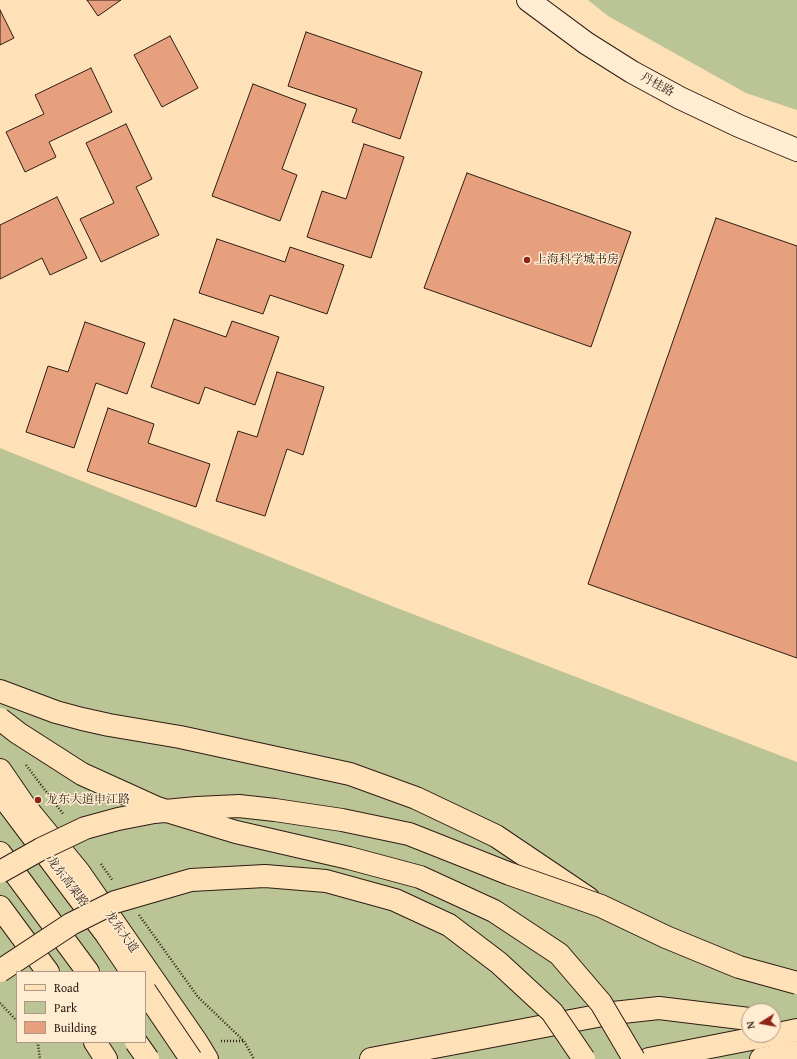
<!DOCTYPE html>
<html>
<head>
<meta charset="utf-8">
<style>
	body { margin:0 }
	#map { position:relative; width:797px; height:1059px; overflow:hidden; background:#ffe1b8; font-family:"Gentium Book Plus",serif }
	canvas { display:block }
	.legend { position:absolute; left:16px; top:971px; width:130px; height:72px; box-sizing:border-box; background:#ffecd1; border:1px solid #ab9985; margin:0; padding:5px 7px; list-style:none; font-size:12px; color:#2d1d14 }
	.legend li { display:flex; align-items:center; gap:8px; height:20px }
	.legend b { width:20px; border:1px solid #ab9985 }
	.north { position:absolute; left:741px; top:1003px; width:40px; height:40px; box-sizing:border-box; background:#ffecd1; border:1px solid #ab9985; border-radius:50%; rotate:259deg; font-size:11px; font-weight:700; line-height:16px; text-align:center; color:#2d1d14 }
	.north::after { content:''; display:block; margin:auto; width:14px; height:18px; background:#8f2418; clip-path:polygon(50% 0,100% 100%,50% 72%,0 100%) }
</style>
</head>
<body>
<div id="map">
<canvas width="797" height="1059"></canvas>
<ul class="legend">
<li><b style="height:5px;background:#ffe1b8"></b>Road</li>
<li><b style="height:11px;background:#bac494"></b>Park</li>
<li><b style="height:11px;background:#e7a07d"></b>Building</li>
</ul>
<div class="north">N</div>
</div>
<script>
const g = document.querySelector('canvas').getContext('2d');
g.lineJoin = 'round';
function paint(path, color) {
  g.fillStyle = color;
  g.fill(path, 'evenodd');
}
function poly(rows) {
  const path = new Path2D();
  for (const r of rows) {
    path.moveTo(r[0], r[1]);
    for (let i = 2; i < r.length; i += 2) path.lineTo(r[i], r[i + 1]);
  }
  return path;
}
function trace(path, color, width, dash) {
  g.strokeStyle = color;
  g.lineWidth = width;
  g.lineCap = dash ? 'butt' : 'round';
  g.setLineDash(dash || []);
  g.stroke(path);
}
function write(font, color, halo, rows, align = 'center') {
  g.font = font + ' "Gentium Book Plus","Noto Serif SC",serif';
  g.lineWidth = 3;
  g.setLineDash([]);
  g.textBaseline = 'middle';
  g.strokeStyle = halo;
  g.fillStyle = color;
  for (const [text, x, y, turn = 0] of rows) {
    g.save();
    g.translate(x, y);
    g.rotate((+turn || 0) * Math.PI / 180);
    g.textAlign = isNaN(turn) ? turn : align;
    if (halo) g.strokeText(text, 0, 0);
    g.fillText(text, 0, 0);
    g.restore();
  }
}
const green = poly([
	[588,0,797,0,797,110,746,93,608,16],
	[0,448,384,603,797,762,797,1059,0,1059],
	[17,972,145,972,145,1042,17,1042],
	[749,1011,773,1011,773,1035,749,1035]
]);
const building = poly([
	[87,0,121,0,98,16,87,0],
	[0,10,14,38,0,45,0,10],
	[306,32,422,72,400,139,352,122,357,109,288,86,306,32],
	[170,36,198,88,162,107,134,55,170,36],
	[91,68,112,112,49,142,56,157,25,172,6,132,44,114,35,95,91,68],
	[253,84,306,104,282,169,297,175,280,221,212,196,253,84],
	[126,124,152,179,136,187,159,235,101,262,80,219,114,203,86,143,126,124],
	[364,144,404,157,371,258,307,237,322,191,346,199,364,144],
	[467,173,631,232,591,347,424,288,467,173],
	[57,197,87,258,50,275,42,258,0,279,0,225,57,197],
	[716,218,797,246,797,658,588,584,716,218],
	[217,239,285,262,290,247,344,265,327,314,270,295,263,314,199,293,217,239],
	[174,319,226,337,232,321,279,337,255,405,205,387,199,404,151,387,174,319],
	[85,322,145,343,127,394,96,383,74,448,26,432,48,366,68,372,85,322],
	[277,372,324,387,303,455,287,449,265,516,216,501,238,431,257,437,277,372],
	[108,408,154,424,148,443,210,464,196,507,87,471,108,408]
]);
const path = poly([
	[26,765,64,815],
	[101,864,113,881],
	[139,915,198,997,244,1041,254,1059],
	[0,1003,17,1021],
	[221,1041,244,1041],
	[37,1042,38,1044,40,1059]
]);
const secondary = poly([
	[528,0,586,43,632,72,680,98,739,126,797,150]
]);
const primary = poly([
	[0,770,24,805,79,872,196,1041,207,1059],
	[0,907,48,972],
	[95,1042,106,1059],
	[371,1059,613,1013,659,1008,749,1019],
	[761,1059,797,1052]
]);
const highway = poly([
	[0,691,56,712,82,719,109,725,180,737,350,774,416,798,496,836,588,898],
	[0,793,106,934,132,972],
	[0,853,88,972],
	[773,1035,797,1030],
	[649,1059,771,1035]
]);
const highwayBridge = poly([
	[0,719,18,733,82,774,157,808,236,832,349,858,420,877,494,911,559,954,601,1003,634,1059],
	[0,872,41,849,85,828,118,819,154,812,197,808,239,806,275,810,342,820,409,834,510,874,601,906,666,937,739,967,797,983],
	[0,971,71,924,115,902,191,880,265,876,326,881,395,900,449,925,499,963,552,1012,584,1059],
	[145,991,191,1059],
	[136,1042,148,1059]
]);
const markers = [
	[527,260,4,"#8f2418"],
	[38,800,4,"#8f2418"]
];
const streetNames = [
	["丹桂路",657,85,29],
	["龙东高架路",67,882,53],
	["龙东大道",121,932,55]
];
const poiNames = [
	["上海科学城书房",535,260],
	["龙东大道申江路",46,800]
];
paint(green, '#bac494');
paint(building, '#e7a07d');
trace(building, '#2d1d14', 1);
trace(secondary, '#2d1d14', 24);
trace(primary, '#2d1d14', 24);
trace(highway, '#2d1d14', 24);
trace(path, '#2d1d14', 2.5, [1, 2]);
trace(secondary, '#ffecd1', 22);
trace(primary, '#ffe1b8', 22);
trace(highway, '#ffe1b8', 22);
trace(highwayBridge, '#2d1d14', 24, []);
trace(highwayBridge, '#ffe1b8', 22);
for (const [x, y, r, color] of markers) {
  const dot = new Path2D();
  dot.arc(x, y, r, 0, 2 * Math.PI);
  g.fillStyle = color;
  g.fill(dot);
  trace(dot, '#ffecd1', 1.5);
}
write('12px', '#2d1d14', '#ffecd1', streetNames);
write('12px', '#2d1d14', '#ffecd1', poiNames, 'left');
</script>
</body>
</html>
